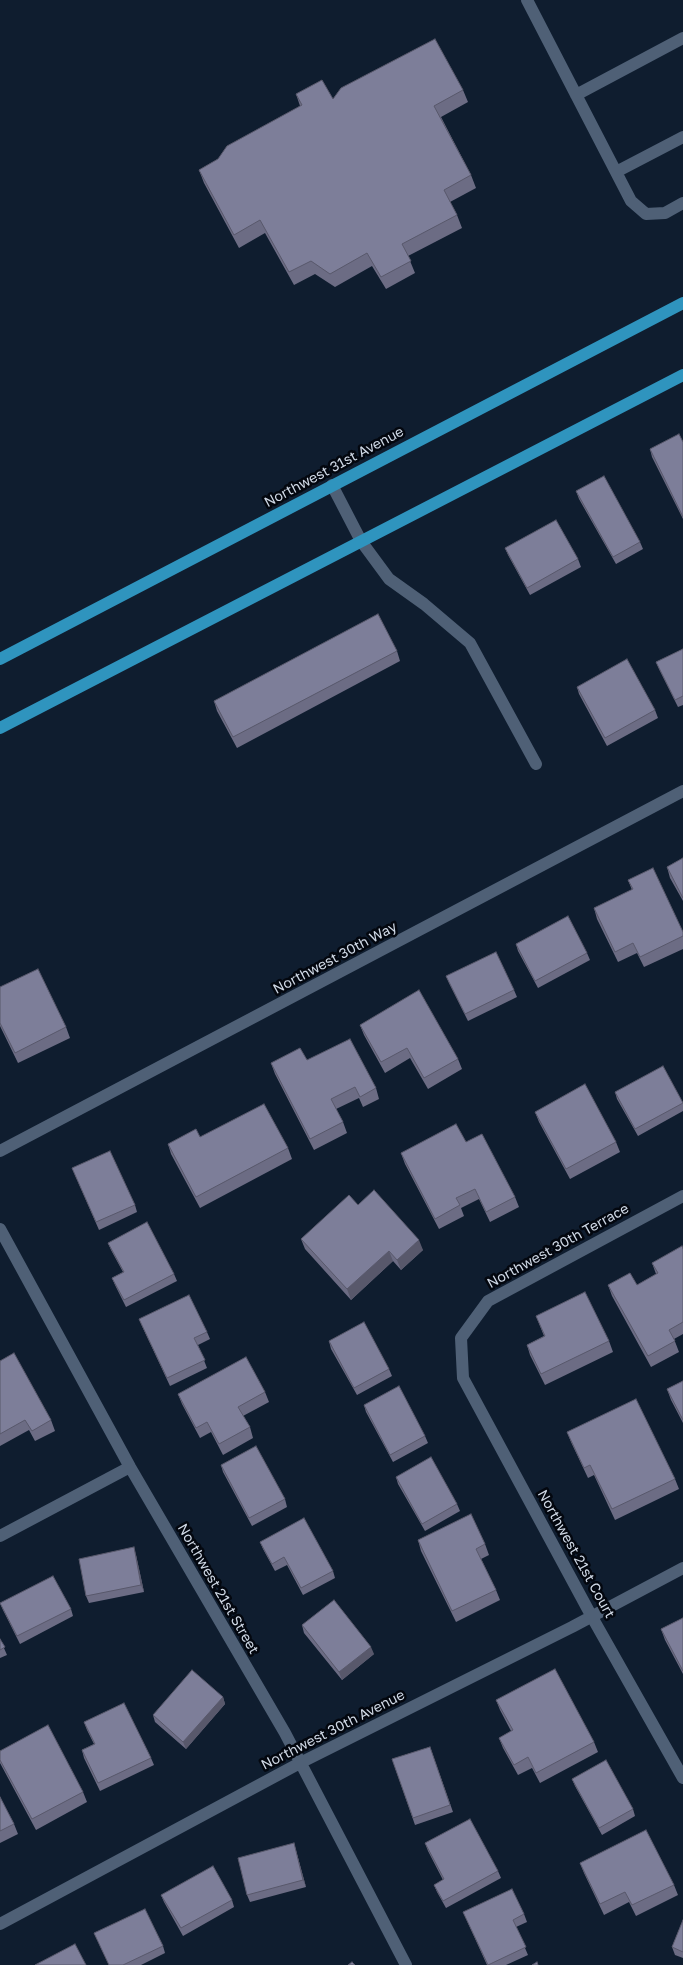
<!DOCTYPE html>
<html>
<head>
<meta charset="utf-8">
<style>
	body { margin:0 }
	canvas { display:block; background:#0f1d2f }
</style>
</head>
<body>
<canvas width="683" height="1965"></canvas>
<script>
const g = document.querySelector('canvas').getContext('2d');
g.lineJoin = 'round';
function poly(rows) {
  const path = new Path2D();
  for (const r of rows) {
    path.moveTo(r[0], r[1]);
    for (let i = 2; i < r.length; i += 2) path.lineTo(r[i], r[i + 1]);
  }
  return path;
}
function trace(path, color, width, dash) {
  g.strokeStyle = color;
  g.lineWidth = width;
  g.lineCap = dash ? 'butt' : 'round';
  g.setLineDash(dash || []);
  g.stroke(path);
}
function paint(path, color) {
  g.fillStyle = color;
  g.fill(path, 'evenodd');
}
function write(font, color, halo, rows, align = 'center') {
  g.font = font + ' "Golos Text",sans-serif';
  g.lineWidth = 5;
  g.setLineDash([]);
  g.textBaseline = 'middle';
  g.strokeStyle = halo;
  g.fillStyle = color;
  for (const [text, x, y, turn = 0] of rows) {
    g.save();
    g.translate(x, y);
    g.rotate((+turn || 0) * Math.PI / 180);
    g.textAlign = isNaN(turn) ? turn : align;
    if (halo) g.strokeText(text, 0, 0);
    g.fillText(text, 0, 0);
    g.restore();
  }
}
const service = poly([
	[527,0,631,201,646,214,665,213,683,203],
	[576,95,683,38],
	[616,172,683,137],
	[332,485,361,541,389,579,424,604,470,643,536,764]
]);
const minor = poly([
	[0,1151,683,791],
	[683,1196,488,1301,461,1338,463,1378,592,1617,683,1778],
	[0,1229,130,1467,285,1733,406,1965],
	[0,1536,130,1467],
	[0,1924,300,1763,572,1627,683,1568]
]);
const primary = poly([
	[0,659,683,303],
	[0,728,683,375]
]);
const wall = poly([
	[463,90,468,102,441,117,471,175,476,188,450,202,457,215,462,228,408,256,415,273,386,289,372,266,335,287,315,274,294,285,265,233,239,248,204,183,199,170,218,159,300,106,296,94,333,99],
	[683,442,683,519,652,457,650,449],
	[576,491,640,542,643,549,616,564,579,499],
	[505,548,578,559,581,567,530,595,508,555],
	[683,649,683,705,678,707,659,669,656,662],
	[397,651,400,661,237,748,217,711,214,701],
	[577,687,655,710,658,718,607,746,579,694],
	[683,858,683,901,670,878,667,867],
	[628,880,683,932,683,949,644,967,637,953,618,962,597,919,594,908,632,890],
	[516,944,587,953,590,960,538,988,518,951],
	[446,976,514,990,517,997,468,1021,449,983],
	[0,987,66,1027,70,1038,18,1063,0,1026],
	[360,1025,458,1059,462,1069,428,1089,410,1058,385,1073,364,1035],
	[307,1060,376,1088,379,1099,363,1107,359,1098,336,1109,343,1122,347,1133,314,1150,275,1074,271,1063],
	[615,1092,683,1103,683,1111,638,1136,617,1099],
	[535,1112,616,1142,620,1152,570,1179,539,1122],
	[466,1142,515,1197,519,1207,490,1222,479,1199,461,1208,464,1216,439,1229,405,1164,401,1153],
	[168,1144,288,1148,292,1159,200,1208,171,1154],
	[72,1168,135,1205,137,1212,99,1230],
	[358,1205,423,1250,401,1270,393,1261,351,1300,305,1249,301,1239],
	[108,1243,174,1274,177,1281,126,1307,115,1285,112,1278,123,1272,111,1250],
	[683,1249,683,1334,674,1339,679,1352,651,1367,612,1296,608,1285,637,1285,656,1274,652,1263],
	[536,1316,609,1341,613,1352,545,1385,530,1355,527,1345,544,1336],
	[139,1319,207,1332,210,1339,198,1345,207,1368,170,1386,142,1326],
	[329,1341,389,1369,392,1376,357,1395,331,1349],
	[0,1361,51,1420,55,1431,35,1441,29,1430,0,1446],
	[683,1381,683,1423,671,1400,667,1389],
	[265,1392,269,1402,243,1416,250,1427,253,1438,223,1455,211,1432,200,1438,182,1404,178,1394],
	[364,1405,425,1436,428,1443,393,1462,366,1412],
	[567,1432,675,1479,679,1489,615,1520,594,1475,588,1478,571,1442],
	[221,1465,285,1499,287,1507,252,1526,223,1472],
	[396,1477,457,1504,460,1511,425,1531,398,1484],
	[418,1540,485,1544,489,1555,481,1559,496,1590,500,1600,456,1622,421,1551],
	[260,1542,333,1571,335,1578,303,1595,287,1565,275,1571,263,1549],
	[136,1555,144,1592,89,1603,86,1596],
	[0,1603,71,1609,73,1616,20,1644,3,1610],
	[683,1618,683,1674,665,1640,661,1629],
	[302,1625,374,1654,342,1680,304,1633],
	[0,1639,7,1655,0,1658],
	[223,1697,225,1704,186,1749,155,1722,153,1715],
	[496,1700,594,1742,598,1752,540,1783,532,1768,518,1775,503,1748,499,1738,511,1731,500,1710],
	[84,1722,151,1758,154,1765,100,1791,84,1758,82,1750,94,1744,87,1730],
	[430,1747,453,1812,415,1825,392,1759],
	[0,1751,83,1792,87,1802,36,1830,0,1763],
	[572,1779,633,1809,635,1816,602,1835,575,1786],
	[0,1797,14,1824,18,1834,0,1843],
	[294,1843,306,1887,250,1902,247,1895],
	[425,1843,498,1871,501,1878,446,1908,437,1892,434,1885,443,1880,428,1851],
	[580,1863,674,1885,678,1895,636,1916,629,1902,604,1915,584,1873],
	[161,1895,232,1900,234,1907,183,1936,164,1902],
	[463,1912,524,1914,527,1922,516,1927,528,1955,506,1965,487,1965],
	[683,1920,683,1958,675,1955,672,1947],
	[94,1933,163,1946,165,1953,141,1965,109,1965]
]);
const shadedWall = poly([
	[419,1240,423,1250,401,1270,397,1260],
	[389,1251,393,1261,351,1300,347,1289],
	[134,1547,136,1555,144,1592,141,1585],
	[371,1647,374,1654,342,1680,339,1672],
	[223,1697,225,1704,186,1749,183,1742],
	[294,1843,296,1851,306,1887,303,1880]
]);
const building = poly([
	[435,39,463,90,434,106,471,175,444,190,457,215,402,244,411,261,381,277,367,253,330,274,311,261,289,272,260,220,234,235,199,170,218,159,227,146,302,105,296,94,322,80,333,99,341,88,435,39],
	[679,434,683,442,683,517,650,449,679,434],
	[604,476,640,542,613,557,576,491,604,476],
	[556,520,578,559,527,588,505,548,556,520],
	[378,614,397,651,233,737,214,701,378,614],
	[683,649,683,696,675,700,656,662,683,649],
	[627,659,655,710,605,738,577,687,627,659],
	[683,858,683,898,667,867,683,858],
	[653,868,683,932,683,936,640,957,633,943,615,952,594,908,633,889,628,880,653,868],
	[568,916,587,953,535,981,516,944,568,916],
	[496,952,514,990,465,1014,446,976,496,952],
	[38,969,66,1027,15,1053,0,1023,0,987,38,969],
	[419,990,458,1059,424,1078,407,1048,381,1062,360,1025,419,990],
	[350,1039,376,1088,360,1097,355,1087,331,1099,343,1122,310,1139,271,1063,300,1048,307,1060,350,1039],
	[663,1066,683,1103,635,1129,615,1092,663,1066],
	[585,1084,616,1142,566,1169,535,1112,585,1084],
	[264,1104,288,1148,196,1197,168,1144,196,1129,200,1137,264,1104],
	[456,1124,466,1142,482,1134,515,1197,486,1212,475,1189,456,1198,460,1205,435,1219,401,1153,456,1124],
	[110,1151,135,1205,96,1222,72,1168,110,1151],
	[374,1190,419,1240,397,1260,389,1251,347,1289,301,1239,349,1195,358,1205,374,1190],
	[147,1222,174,1274,124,1300,112,1278,124,1272,108,1243,147,1222],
	[682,1246,683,1249,683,1322,669,1330,675,1341,648,1356,608,1285,630,1273,637,1285,658,1273,652,1263,682,1246],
	[585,1292,609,1341,541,1374,527,1345,545,1336,536,1316,585,1292],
	[189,1295,207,1332,194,1338,205,1360,167,1378,139,1319,189,1295],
	[364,1322,389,1369,354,1388,329,1341,364,1322],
	[14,1353,51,1420,32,1431,25,1420,0,1434,0,1361,14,1353],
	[246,1357,265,1392,238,1407,250,1427,219,1444,207,1422,196,1428,178,1394,246,1357],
	[683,1381,683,1420,667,1389,683,1381],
	[399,1386,425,1436,390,1455,364,1405,399,1386],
	[636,1399,675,1479,612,1509,590,1465,584,1468,567,1432,636,1399],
	[256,1446,285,1499,249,1518,221,1465,256,1446],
	[431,1457,457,1504,422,1524,396,1477,431,1457],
	[471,1514,485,1544,476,1549,496,1590,452,1611,418,1540,471,1514],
	[304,1518,333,1571,301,1588,284,1557,272,1564,260,1542,304,1518],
	[134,1547,141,1585,86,1596,79,1559,134,1547],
	[53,1576,71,1609,17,1636,0,1603,53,1576],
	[334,1600,371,1647,339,1672,302,1625,334,1600],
	[683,1618,683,1671,661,1629,683,1618],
	[0,1639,5,1647,0,1650,0,1639],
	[555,1669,594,1742,536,1773,528,1757,514,1765,499,1738,513,1730,496,1700,555,1669],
	[192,1670,223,1697,183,1742,153,1715,192,1670],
	[124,1703,151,1758,98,1783,82,1750,95,1744,84,1722,124,1703],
	[48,1725,83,1792,32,1819,0,1760,0,1751,48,1725],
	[430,1747,450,1805,413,1818,392,1759,430,1747],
	[606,1760,633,1809,599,1828,572,1779,606,1760],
	[0,1797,14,1824,0,1831,0,1797],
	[470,1819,498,1871,443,1901,434,1885,444,1879,425,1843,470,1819],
	[646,1830,674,1885,632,1905,625,1892,600,1904,580,1863,646,1830],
	[294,1843,303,1880,247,1895,238,1858,294,1843],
	[213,1866,232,1900,181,1928,161,1895,213,1866],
	[512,1889,524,1914,513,1920,526,1947,488,1965,463,1912,512,1889],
	[145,1909,163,1946,123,1965,109,1965,94,1933,145,1909],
	[683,1920,683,1952,672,1947,683,1920],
	[75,1944,86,1965,35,1965,75,1944],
	[352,1962,355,1965,348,1965,352,1962],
	[537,1962,538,1965,532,1965,537,1962]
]);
const streetNames = [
	["Northwest 31st Avenue",334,467,-28],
	["Northwest 30th Way",335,958,-28],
	["Northwest 30th Terrace",558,1246,-29],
	["Northwest 21st Court",576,1554,61],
	["Northwest 21st Street",218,1589,60],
	["Northwest 30th Avenue",333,1730,-27]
];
trace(service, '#4f6076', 12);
trace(minor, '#4f6076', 12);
trace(primary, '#2f94be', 12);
paint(wall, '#6c6c84');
paint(shadedWall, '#58586b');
paint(building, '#7d7e99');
trace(building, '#58586b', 1);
write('14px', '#cfd8e5', '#03070f', streetNames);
</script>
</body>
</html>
